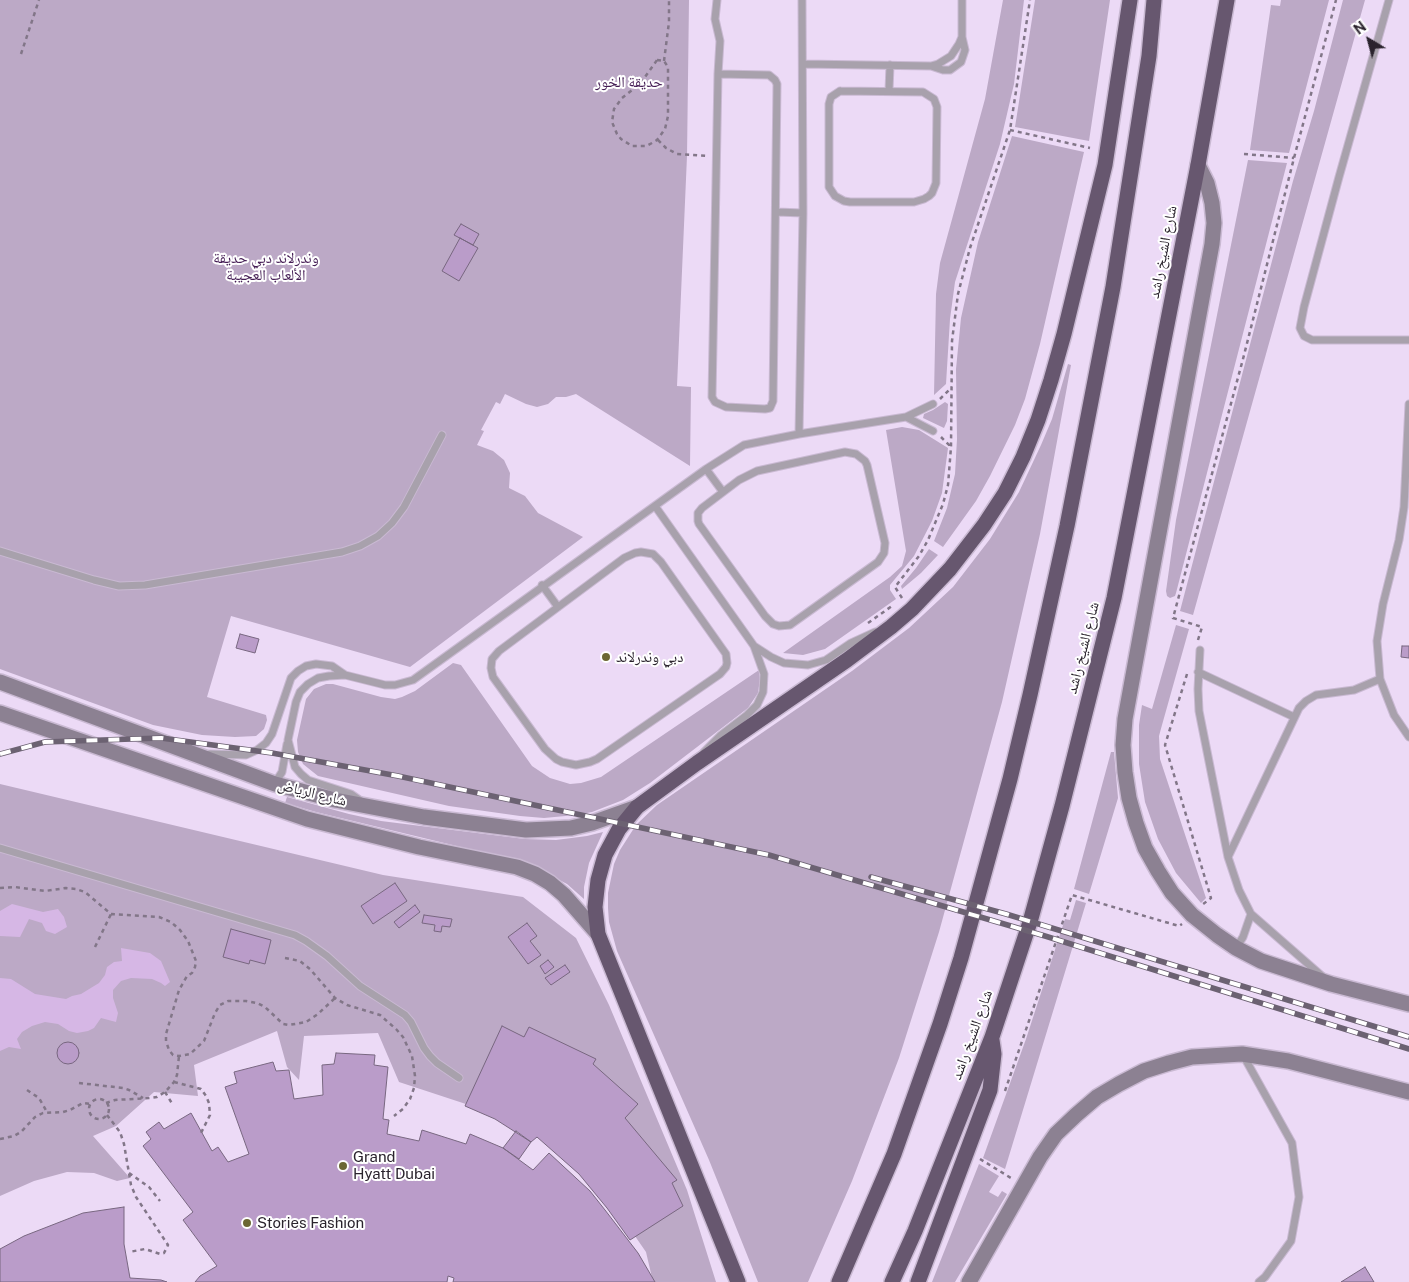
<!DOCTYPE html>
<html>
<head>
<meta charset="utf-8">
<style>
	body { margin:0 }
	#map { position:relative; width:1409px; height:1282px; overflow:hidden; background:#ecdaf6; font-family:"Public Sans",sans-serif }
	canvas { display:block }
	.north { position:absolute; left:1344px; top:15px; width:50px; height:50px; -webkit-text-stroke:4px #fff; paint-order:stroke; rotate:323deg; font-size:14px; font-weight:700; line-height:20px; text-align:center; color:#2a232d }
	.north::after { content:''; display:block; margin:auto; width:18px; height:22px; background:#2a232d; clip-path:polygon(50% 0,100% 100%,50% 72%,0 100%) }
</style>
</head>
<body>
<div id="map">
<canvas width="1409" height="1282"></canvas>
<div class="north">N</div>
</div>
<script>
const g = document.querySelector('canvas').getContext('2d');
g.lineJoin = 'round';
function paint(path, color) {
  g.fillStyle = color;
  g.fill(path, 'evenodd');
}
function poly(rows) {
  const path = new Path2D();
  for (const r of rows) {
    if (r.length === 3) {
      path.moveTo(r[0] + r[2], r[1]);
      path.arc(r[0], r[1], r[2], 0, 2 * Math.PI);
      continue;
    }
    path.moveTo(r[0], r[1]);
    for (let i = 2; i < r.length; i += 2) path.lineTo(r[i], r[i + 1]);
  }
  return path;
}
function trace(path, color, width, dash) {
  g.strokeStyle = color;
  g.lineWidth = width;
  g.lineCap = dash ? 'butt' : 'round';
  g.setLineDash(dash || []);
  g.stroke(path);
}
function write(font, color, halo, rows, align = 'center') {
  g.font = font + ' "Public Sans","Noto Naskh Arabic",sans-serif';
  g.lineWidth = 4;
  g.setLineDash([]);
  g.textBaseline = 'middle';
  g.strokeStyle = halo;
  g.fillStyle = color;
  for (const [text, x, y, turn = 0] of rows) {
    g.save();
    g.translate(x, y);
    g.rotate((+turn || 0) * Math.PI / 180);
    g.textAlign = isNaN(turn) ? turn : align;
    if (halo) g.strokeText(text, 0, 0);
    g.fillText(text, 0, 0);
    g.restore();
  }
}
const green = poly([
	[0,0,689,0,687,156,677,386,691,387,690,466,576,394,566,397,556,397,548,404,537,407,526,404,505,394,500,404,496,402,481,430,484,431,477,445,493,451,504,460,510,473,509,488,525,496,538,513,583,537,410,667,231,616,207,697,266,715,267,720,264,729,256,736,235,737,202,735,153,725,0,669],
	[1003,0,1024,0,1014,84,1000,144,955,282,950,319,946,384,934,395,936,294,940,263,985,99],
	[1035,0,1110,0,1089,141,1015,127],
	[1281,0,1329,0,1289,153,1250,150,1271,5,1280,6],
	[1343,0,1365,0,1193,615,1180,611,1293,181,1314,111],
	[1012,136,1084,152,1040,344,1025,399,1015,425,990,476,976,501,943,547,934,541,947,508,955,474,957,439,956,369,961,318,978,242],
	[1248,160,1287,163,1176,593,1175,596,1170,598,1167,596,1166,591,1176,520],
	[1068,364,1071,365,1040,534,1002,702,939,932,899,1058,852,1181,808,1282,758,1282,709,1160,617,951,609,922,608,908,608,893,614,864,620,850,636,825,657,805,852,671,909,628,953,587,990,539,1019,492,1041,445,1052,419],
	[945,402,948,404,947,421,944,428,923,418,924,414,933,410],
	[902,427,919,430,948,448,942,493,932,521,914,556,890,585,890,590,896,599,825,649,803,655,783,653,890,577,902,566,906,551,886,430],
	[929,549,938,555,921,573,902,589,901,586,916,568],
	[1176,625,1189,629,1162,725,1159,736,1160,759,1206,898,1201,903,1176,873,1158,839,1145,802,1139,764,1139,725,1142,705,1152,709],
	[453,663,461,665,532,766,550,778,570,784,581,783,601,777,759,670,760,679,758,693,748,708,650,783,623,800,592,812,576,815,544,818,520,816,449,806,318,776,303,764,298,752,297,740,306,699,314,689,326,684,333,684,381,697,395,699,402,697,415,691],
	[1111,752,1114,752,1118,798,1089,894,1074,889],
	[0,784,383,875,523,897,576,938,609,1005,687,1190,716,1282,653,1282,646,1252,590,1171,535,1120,478,1108,399,1082,378,1033,304,1036,299,1080,287,1067,277,1031,194,1065,198,1096,154,1092,116,1126,93,1136,130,1178,117,1181,94,1173,67,1172,34,1181,0,1196],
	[287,797,349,814,381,821,525,839,556,840,587,836,603,832,589,863,584,887,584,899,567,884,527,863,316,812,285,803],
	[1076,900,1086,903,1005,1169,983,1158,1026,1039,1065,919,1070,920],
	[979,1164,999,1176,989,1192,998,1197,1002,1191,1007,1194,955,1282,932,1282]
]);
const water = poly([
	[12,904,43,912,58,909,64,917,67,927,55,934,46,931,42,923,29,919,20,937,0,936,0,911],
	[121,948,150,953,161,961,170,982,165,986,161,983,152,979,131,978,121,981,113,990,113,998,118,1013,116,1022,101,1018,94,1028,88,1031,77,1033,69,1031,58,1024,45,1022,32,1026,22,1032,17,1039,21,1049,9,1047,0,1051,0,978,11,979,35,994,66,999,72,996,81,994,99,983,105,975,107,967,114,962,122,961]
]);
const building = poly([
	[461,224,479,234,473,245,454,235,461,224],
	[460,238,478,248,459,281,442,271,460,238],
	[240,634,259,639,255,653,236,648,240,634],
	[1402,646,1409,646,1409,658,1401,657,1402,646],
	[395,883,407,901,373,924,361,906,395,883],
	[415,905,420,912,399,928,394,922,415,905],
	[424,915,452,919,450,927,442,926,441,932,434,931,435,925,422,923,424,915],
	[527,923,537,936,530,941,541,955,528,964,508,937,527,923],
	[231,929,271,940,265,964,250,960,249,964,223,957,231,929],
	[548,960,554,967,545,974,540,966,548,960],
	[565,965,570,972,551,985,545,978,565,965],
	[502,1026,524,1037,529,1027,596,1059,593,1064,638,1104,625,1118,677,1180,672,1183,683,1206,630,1240,607,1208,579,1174,537,1137,531,1142,495,1119,465,1106,502,1026],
	[68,1053,11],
	[336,1053,375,1055,374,1065,388,1067,383,1119,389,1120,387,1134,419,1141,422,1130,466,1144,470,1134,503,1148,533,1170,549,1153,590,1191,605,1210,638,1253,655,1282,453,1282,454,1278,448,1276,447,1282,195,1282,200,1276,217,1266,183,1220,193,1212,143,1146,151,1139,146,1132,159,1122,164,1129,191,1113,212,1151,218,1147,228,1162,249,1154,225,1087,237,1083,234,1072,273,1062,276,1071,289,1070,294,1099,323,1095,322,1065,334,1064,336,1053],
	[516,1131,531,1142,519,1159,503,1148,516,1131],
	[124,1207,124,1244,130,1278,161,1280,167,1282,0,1282,0,1249,24,1236,83,1213,124,1207],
	[1365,1267,1374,1282,1341,1282,1365,1267]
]);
const path = poly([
	[21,54,39,0],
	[657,60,664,61,668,67,668,116,665,129,657,140,652,143,646,146,632,146,621,139,617,134,612,122,614,109,622,98,640,84,657,60],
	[664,61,669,22,669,0],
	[1010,130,1090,148],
	[658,140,666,148,677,154,708,156],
	[1244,154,1294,158],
	[940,399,952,387],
	[941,437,951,447],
	[902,598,895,587,919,556,928,540,943,504,948,485,951,447,952,341,958,294,970,248,1010,130,1030,0],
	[868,623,892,606],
	[1198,640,1202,627,1173,618,1243,359,1294,158,1336,0],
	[1187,674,1165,745,1211,898,1202,905],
	[0,888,15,887,45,891,66,888,76,889,85,892,111,914,159,917,171,922,180,930,188,941,196,961,195,967,192,973,187,976,179,990,166,1034,166,1041,169,1050,173,1055,179,1056,190,1054,204,1041,215,1013,220,1005,228,1001,246,1001,257,1003,265,1007,283,1024,289,1025,306,1022,318,1014,335,998],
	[95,947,111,914],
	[285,958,300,961,310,969,335,998,347,1005,380,1015,396,1029,403,1037,412,1056,415,1076,414,1088,410,1099,403,1109,394,1116],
	[174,1082,201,1089,206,1096,209,1103,210,1115,201,1133],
	[79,1083,123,1088,129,1090,143,1098],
	[27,1090,39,1098,47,1112],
	[1005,1091,1072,895,1179,926,1182,924],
	[165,1092,173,1105],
	[99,1109,10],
	[106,1103,115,1100,149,1098,157,1097,165,1092,174,1082,177,1075,179,1056],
	[107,1115,120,1132,124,1144,131,1185,136,1197,168,1245,164,1253,160,1254,145,1249,129,1252],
	[0,1139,14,1136,21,1132,35,1117,43,1113,63,1112,70,1110,83,1103,91,1104],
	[980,1159,1011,1178],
	[129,1173,149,1187,160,1201]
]);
const lane = poly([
	[717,0,715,19,720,41,718,74],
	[1389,0,1339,177,1304,307,1300,328,1304,336,1312,340,1409,340],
	[803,64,931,66,938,64,951,56,959,44,962,37,962,0],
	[931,66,943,70,950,70,961,62,965,50,962,37],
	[718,74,769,75,775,80,777,84,773,401,770,408,765,409,726,407,715,402,712,397,718,74],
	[840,91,923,92,934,99,937,107,936,183,932,193,929,196,924,199,914,202,850,202,844,201,835,196,829,187,829,104,831,97,840,91],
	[889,91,890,65],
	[777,212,803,213],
	[1409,404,1404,507,1399,540,1383,604,1377,641,1380,679,1394,715,1409,737],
	[906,417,933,431],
	[799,434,803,213,802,0],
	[845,452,856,454,865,461,867,465,885,543,884,553,878,562,790,625,779,626,773,624,765,616,699,524,698,521,698,513,702,508,739,480,757,471,845,452],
	[706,469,723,492],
	[655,506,754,646,764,674,763,692,757,705,747,715,721,735,704,752],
	[0,551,94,580,119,586,145,585,342,552,360,546,378,536,392,523,404,507,442,435],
	[641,552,653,554,661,562,726,654,727,663,726,667,720,674,597,759,590,762,576,765,562,762,556,759,545,749,493,677,491,668,492,659,499,651,624,558,635,553,641,552],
	[542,585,558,607],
	[754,646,771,657,784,663,808,665,826,660,851,643,875,632],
	[1200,650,1198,689,1199,711,1228,857,1239,890,1251,914,1323,977],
	[1198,672,1294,717],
	[210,754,246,755,257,750,266,743,272,734,291,678,298,671,306,666,316,664,332,666,345,675],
	[275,783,282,772,287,744],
	[361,801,351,794,308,780,301,774,295,767,288,740,296,702,300,692,308,684,318,678,329,676,345,675,385,685,395,685,413,680,706,469,744,445,799,434,906,417,933,404],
	[0,848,295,935,306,941,327,956,360,986,405,1015,411,1022,424,1048,430,1056,437,1063,459,1078],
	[1228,857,1299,708,1306,701,1316,695,1354,690,1380,679],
	[1236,948,1243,937,1251,914],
	[1243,1055,1292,1143,1299,1197,1291,1241,1265,1277,1259,1282]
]);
const secondary = poly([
	[1198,165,1207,183,1212,203,1214,223,1212,244,1125,719,1123,745,1125,772,1129,798,1136,823,1145,848,1158,871,1172,893,1192,915,1217,935,1236,948,1261,961,1331,984,1409,1004],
	[0,682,275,784,335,800,424,817,526,830,571,828,592,823,637,807],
	[0,713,307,819,419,847,517,867,535,874,550,883,564,895,598,934],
	[969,1282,1040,1157,1056,1134,1076,1115,1097,1097,1119,1084,1144,1071,1169,1063,1192,1057,1242,1054,1288,1061,1409,1092]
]);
const highway = poly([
	[738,1282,598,934,595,907,598,880,605,855,619,829,637,807,697,763,847,660,891,627,912,609,950,569,984,525,1005,493,1023,457,1038,420,1051,380,1064,334,1105,165,1130,0],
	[839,1282,894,1154,940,1024,961,958,1010,779,1030,695,1067,526,1113,287,1149,56,1154,0],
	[892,1282,915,1231,992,1037,1030,922,1062,806,1114,598,1198,165,1227,0],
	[918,1282,990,1090,994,1054,992,1040]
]);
const rail = poly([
	[0,754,45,742,161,738,272,753,398,776,769,855,1045,936,1409,1049],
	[871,877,1006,914,1409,1037]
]);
const markers = [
	[606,657,5,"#6b6733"],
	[343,1166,5,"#6b6733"],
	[247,1223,5,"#6b6733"]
];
const parkNames = [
	["حديقة الخور",629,82],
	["وندرلاند دبي حديقة",266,258],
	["الألعاب العجيبة",266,275]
];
const streetNames = [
	["شارع الشيخ راشد",1163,252,-79],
	["شارع الشيخ راشد",1083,648,-76],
	["شارع الرياض",312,793,14],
	["شارع الشيخ راشد",972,1035,-70]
];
const poiNames = [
	["دبي وندرلاند",616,657],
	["Grand",353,1157],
	["Hyatt Dubai",353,1174],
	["Stories Fashion",257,1223]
];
paint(green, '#bca9c6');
paint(water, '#d6b7e5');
paint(building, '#ba9cc9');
trace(building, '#786780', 1);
trace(lane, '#c9b9d2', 9);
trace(secondary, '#c9b9d2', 18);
trace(highway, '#c9b9d2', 18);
trace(path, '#827688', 2.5, [4, 4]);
trace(lane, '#a8a1ac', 7);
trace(secondary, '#8c8192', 15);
trace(highway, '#67576f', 15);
trace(rail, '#6c6272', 5.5);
trace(rail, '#fff', 4, [11]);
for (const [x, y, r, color] of markers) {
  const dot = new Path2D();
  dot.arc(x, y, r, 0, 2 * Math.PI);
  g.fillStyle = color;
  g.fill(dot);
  trace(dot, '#fff', 2);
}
write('15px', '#431b53', '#fff', parkNames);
write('15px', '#2a232d', '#fff', streetNames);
write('15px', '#2a232d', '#fff', poiNames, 'left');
</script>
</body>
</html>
